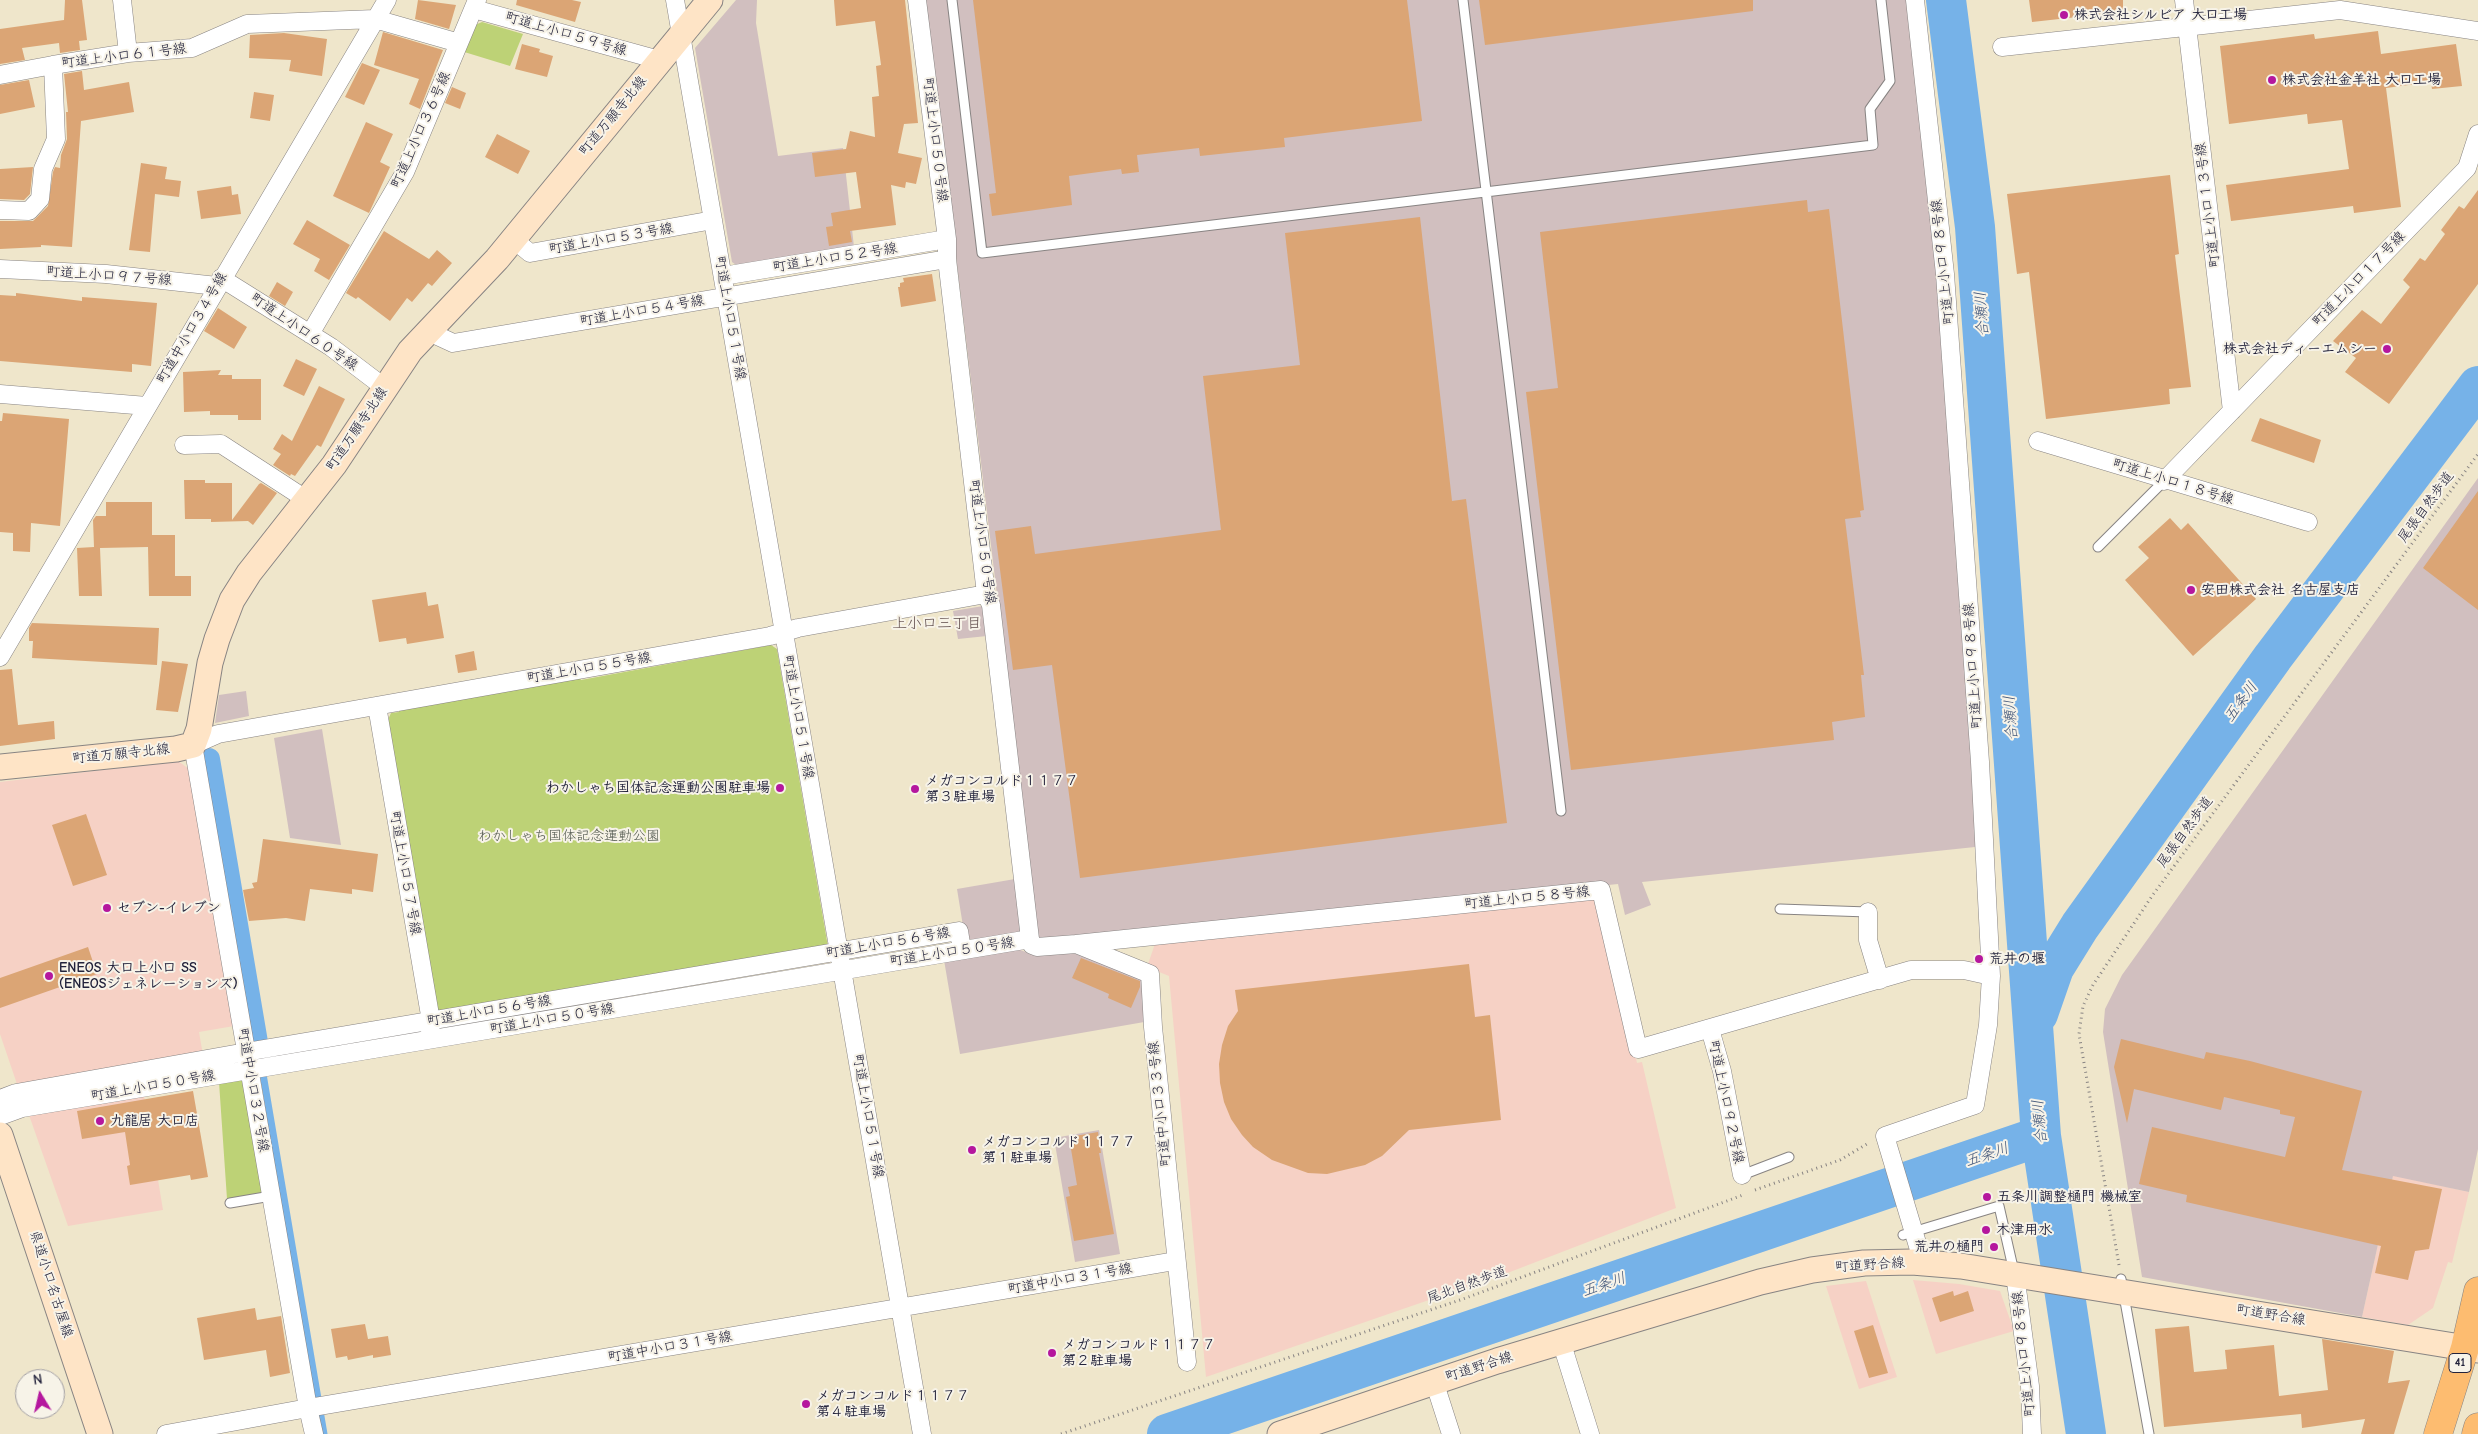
<!DOCTYPE html>
<html>
<head>
<meta charset="utf-8">
<style>
	body { margin:0 }
	#map { position:relative; width:2478px; height:1434px; overflow:hidden; background:#efe6cb; font-family:"Comic Neue",sans-serif }
	canvas { display:block }
	.north { position:absolute; left:15px; top:1369px; width:50px; height:50px; box-sizing:border-box; background:#f7f3e8; border:1px solid #a29fa3; border-radius:50%; rotate:351deg; font-size:14px; font-weight:700; line-height:20px; text-align:center; color:#22223b }
	.north::after { content:''; display:block; margin:auto; width:18px; height:22px; background:#b5179e; clip-path:polygon(50% 0,100% 100%,50% 72%,0 100%) }
</style>
</head>
<body>
<div id="map">
<canvas width="2478" height="1434"></canvas>
<div class="north">N</div>
</div>
<script>
const g = document.querySelector('canvas').getContext('2d');
g.lineJoin = 'round';
function paint(path, color) {
  g.fillStyle = color;
  g.fill(path, 'evenodd');
}
function poly(rows) {
  const path = new Path2D();
  for (const r of rows) {
    path.moveTo(r[0], r[1]);
    for (let i = 2; i < r.length; i += 2) path.lineTo(r[i], r[i + 1]);
  }
  return path;
}
function trace(path, color, width, dash) {
  g.strokeStyle = color;
  g.lineWidth = width;
  g.lineCap = dash ? 'butt' : 'round';
  g.setLineDash(dash || []);
  g.stroke(path);
}
function write(font, color, halo, rows, align = 'center') {
  g.font = font + ' "Comic Neue","Klee One",sans-serif';
  g.lineWidth = 4;
  g.setLineDash([]);
  g.textBaseline = 'middle';
  g.strokeStyle = halo;
  g.fillStyle = color;
  for (const [text, x, y, turn = 0] of rows) {
    g.save();
    g.translate(x, y);
    g.rotate((+turn || 0) * Math.PI / 180);
    g.textAlign = isNaN(turn) ? turn : align;
    if (halo) g.strokeText(text, 0, 0);
    g.fillText(text, 0, 0);
    g.restore();
  }
}
const built = poly([
	[178,761,189,769,234,1026,199,1032,203,1055,18,1087,0,1034,0,782],
	[1598,893,1637,1063,1642,1062,1676,1208,1510,1272,1206,1377,1169,976,1147,967,1157,938],
	[144,1095,163,1210,68,1226,29,1115],
	[2393,1175,2469,1192,2452,1263,2448,1262,2433,1308,2408,1325,2362,1317],
	[1913,1280,1959,1284,2000,1291,2014,1331,1936,1354],
	[1866,1281,1897,1377,1859,1389,1826,1286]
]);
const industrial = poly([
	[736,0,757,0,756,23,778,156,843,148,854,247,739,267,732,262,695,48],
	[925,0,1909,0,1939,273,1976,789,1975,847,1642,882,1651,905,1625,915,1618,884,1039,942],
	[2478,478,2478,1149,2469,1192,2393,1176,2362,1317,2142,1277,2103,1032,2105,1009,2122,975],
	[983,606,987,636,958,639,953,611],
	[246,691,249,716,215,723,219,695],
	[322,729,341,845,290,838,274,738],
	[1015,879,1022,934,968,940,963,926,957,889],
	[1013,947,1033,955,1082,952,1146,979,1150,1021,960,1054,944,960],
	[1099,1130,1120,1254,1075,1262,1054,1138]
]);
const green = poly([
	[482,22,523,34,510,66,461,51,475,25],
	[771,645,777,649,828,947,437,1014,386,724,391,713,399,712,399,709,580,678,581,680],
	[243,1078,262,1193,227,1199,219,1082]
]);
const stream = poly([
	[262,1068,324,1434]
]);
const canal = poly([
	[209,759,260,1060]
]);
const river = poly([
	[1946,0,1975,227,2041,1136,2086,1434],
	[2038,1014,2054,968,2080,926,2273,657,2478,386],
	[1167,1434,2041,1136]
]);
const building = poly([
	[65,0,82,0,87,40,79,41,80,50,60,53,59,43,22,48,25,60,0,64,0,29,64,20],
	[418,0,456,5,449,29,415,19],
	[517,0,572,0,581,2,575,22,516,5],
	[834,0,905,0,918,123,904,124,898,153,922,158,916,184,906,182,905,188,891,185,896,225,850,231,852,242,829,246,826,227,833,226,831,213,861,208,856,172,815,177,812,153,846,149,850,131,875,137,872,97,879,96,876,66,881,65,875,21,836,26],
	[973,0,1407,0,1422,121,1284,138,1285,147,1200,156,1199,148,1137,155,1139,172,1122,174,1121,169,1069,176,1072,205,992,216,989,194,996,193],
	[1479,0,1753,0,1753,11,1485,45],
	[2029,0,2123,0,2123,12,2032,22],
	[2378,31,2381,54,2456,44,2462,86,2432,89,2431,82,2386,88,2401,207,2354,213,2353,206,2231,221,2226,185,2349,169,2342,120,2308,124,2307,114,2229,124,2220,46,2314,34,2315,39],
	[383,32,443,50,420,109,409,104,419,79,374,65],
	[284,33,327,39,322,76,289,71,291,60,249,58,250,35],
	[522,44,540,49,539,52,553,56,547,77,515,69],
	[362,63,380,70,364,105,345,97],
	[82,71,84,90,129,82,134,112,81,121,72,247,41,245,41,247,0,249,0,221,33,221,48,206,53,172,55,167,60,168,61,155,67,139,66,112,68,112,64,74],
	[29,80,35,107,0,114,0,85],
	[452,87,466,93,460,109,445,103],
	[254,92,274,95,270,121,250,118],
	[366,122,393,134,380,162,390,167,369,213,333,196],
	[497,134,530,151,518,174,485,157],
	[141,163,167,167,165,179,181,181,179,197,155,194,150,252,129,250],
	[33,167,30,194,24,200,0,199,0,169],
	[2170,175,2179,254,2175,255,2191,387,2169,389,2170,404,2046,419,2029,272,2017,274,2007,194],
	[231,186,232,195,238,194,241,214,201,219,197,191],
	[2478,190,2478,284,2389,404,2345,372,2356,358,2333,341,2362,310,2381,324,2410,287,2403,280,2420,258,2425,261,2445,234,2441,230,2459,206,2464,209],
	[1807,200,1808,212,1829,209,1864,510,1860,511,1861,517,1845,519,1864,675,1861,675,1865,717,1832,722,1834,740,1571,770,1526,392,1558,388,1540,232],
	[1420,217,1452,501,1466,499,1507,823,1080,878,1052,665,1013,670,995,531,1031,526,1035,554,1221,530,1203,376,1300,365,1285,233],
	[307,220,350,245,329,280,314,271,320,259,293,244],
	[384,231,429,259,437,250,452,263,432,286,428,283,412,302,407,298,390,321,358,297,356,299,346,293],
	[932,274,936,301,901,307,898,287,900,287,900,283,904,282,903,278],
	[277,282,293,292,285,306,269,296],
	[16,293,82,301,82,297,157,303,151,366,132,364,132,372,0,361,0,295,16,296],
	[218,308,247,327,234,349,204,331],
	[296,359,317,369,304,396,283,386],
	[221,370,218,375,232,375,232,379,261,379,261,420,238,420,238,415,210,415,210,411,184,412,183,372],
	[319,386,345,399,321,447,317,445,295,476,291,474,290,476,273,465,281,454,273,449,282,434,292,441],
	[3,413,69,419,60,526,31,523,30,552,13,551,13,533,0,532,0,421,2,421],
	[2260,418,2321,440,2314,463,2251,441],
	[184,480,205,480,205,483,232,483,232,520,259,484,261,483,277,493,253,525,248,521,211,522,211,519,185,519],
	[2478,491,2478,610,2423,568],
	[106,502,152,502,152,535,175,535,175,576,191,576,191,596,149,596,148,547,100,548,102,596,79,596,77,548,94,547,93,520,96,516,106,516],
	[2170,518,2181,530,2188,523,2256,599,2193,656,2125,580,2149,558,2138,547],
	[426,592,428,606,438,604,444,638,407,644,406,638,379,642,372,600],
	[32,623,159,628,157,665,32,658,33,641,29,641,29,628],
	[474,651,477,670,458,673,455,655],
	[162,661,188,664,178,712,156,710],
	[12,669,18,725,54,721,55,739,0,746,0,670],
	[86,814,107,875,73,886,52,825],
	[263,839,378,854,373,892,352,889,352,894,310,889,305,921,286,918,249,921,243,890,254,888,252,883,257,882],
	[88,947,97,974,0,1008,0,978],
	[1081,958,1140,981,1140,987,1131,1008,1108,998,1109,994,1072,978],
	[1469,964,1475,1017,1490,1015,1501,1120,1409,1130,1382,1156,1365,1165,1327,1174,1308,1173,1272,1160,1253,1147,1242,1135,1231,1119,1224,1102,1220,1083,1219,1064,1222,1045,1228,1026,1238,1011,1235,990],
	[2121,1039,2204,1059,2206,1052,2250,1061,2362,1091,2342,1170,2442,1189,2429,1249,2415,1251,2408,1280,2375,1273,2381,1246,2186,1202,2187,1195,2139,1184,2152,1127,2285,1157,2295,1117,2280,1114,2280,1110,2224,1097,2221,1110,2134,1089,2127,1123,2114,1067],
	[193,1091,208,1177,191,1180,190,1175,130,1185,127,1166,130,1165,125,1132,82,1139,77,1111],
	[1098,1132,1101,1153,1099,1153,1114,1234,1074,1241,1066,1197,1070,1196,1068,1187,1077,1185,1069,1137],
	[1953,1291,1954,1296,1968,1291,1974,1311,1940,1322,1932,1298],
	[255,1308,257,1320,281,1316,290,1373,270,1377,266,1350,204,1360,197,1318],
	[365,1324,368,1339,388,1336,391,1355,373,1358,373,1355,348,1360,347,1356,336,1358,331,1329],
	[1873,1325,1888,1373,1869,1378,1854,1331],
	[2189,1326,2194,1372,2227,1369,2225,1350,2274,1345,2279,1396,2328,1390,2322,1339,2394,1351,2388,1383,2410,1380,2394,1434,2361,1434,2365,1419,2302,1428,2301,1414,2164,1427,2155,1329]
]);
const path = poly([
	[1755,1190,1840,1160,1867,1144],
	[2119,1265,2079,1034,2083,1006,2093,985,2152,896,2478,454],
	[1061,1434,1463,1299,1743,1195]
]);
const lane = poly([
	[952,0,982,253,1873,145,1870,109,1890,81,1881,0],
	[1463,0,1561,811],
	[2098,547,2164,481],
	[1780,909,1868,912],
	[1742,1175,1789,1157],
	[230,1203,271,1196],
	[1903,1235,1999,1206,2014,1272],
	[2121,1279,2149,1434]
]);
const street = poly([
	[122,0,128,53],
	[675,0,922,1434],
	[1915,0,1945,274,1980,762,1991,976,1988,1025,1975,1105,1885,1136,1923,1263],
	[2184,0,2232,411],
	[474,9,659,60],
	[2002,47,2340,10,2478,31],
	[0,75,53,65],
	[0,210,29,211,40,199,43,169,56,139,53,65,128,53,192,48,247,24,375,19,459,43],
	[513,239,530,253,713,220],
	[0,269,106,274,217,286],
	[723,276,947,239],
	[221,278,331,347,385,388],
	[427,331,453,343,947,259],
	[310,334,405,172,477,0],
	[0,394,147,406],
	[2038,441,2308,522],
	[184,445,221,444,307,500],
	[2164,481,2467,168,2478,134],
	[0,657,387,0],
	[377,706,431,1021,430,1031],
	[1868,912,1868,940,1880,980],
	[1030,939,1032,945,1037,947,1076,944,1150,974,1153,1027,1187,1362],
	[1076,944,1601,890,1638,1049,1911,970,1964,970,1991,976],
	[1710,1029,1722,1071,1742,1175],
	[0,1099,16,1093,246,1052,959,931,962,950],
	[0,1116,22,1108,1030,939,991,605,986,594,947,259,947,239,917,0],
	[2015,1274,2030,1386,2032,1434],
	[1561,1341,1590,1434],
	[1434,1381,1451,1434],
	[166,1434,308,1408,1175,1261],
	[314,1434,308,1408,193,745,218,734,770,636,798,628,986,594]
]);
const secondary = poly([
	[0,767,176,749,193,745,199,729,210,663,217,639,232,600,249,573,334,465,410,351,497,259,710,0],
	[0,1135,100,1434],
	[1280,1434,1497,1361,1760,1282,1812,1270,1864,1263,1912,1262,1961,1266,2478,1350]
]);
const highway = poly([
	[2438,1434,2465,1348,2478,1291],
	[2476,1434,2478,1427]
]);
const markers = [
	[2064,15,5,"#b5179e"],
	[2272,80,5,"#b5179e"],
	[2387,349,5,"#b5179e"],
	[2191,590,5,"#b5179e"],
	[780,788,5,"#b5179e"],
	[915,789,5,"#b5179e"],
	[107,908,5,"#b5179e"],
	[1979,959,5,"#b5179e"],
	[49,976,5,"#b5179e"],
	[100,1121,5,"#b5179e"],
	[972,1150,5,"#b5179e"],
	[1987,1197,5,"#b5179e"],
	[1986,1230,5,"#b5179e"],
	[1994,1247,5,"#b5179e"],
	[1052,1353,5,"#b5179e"],
	[806,1404,5,"#b5179e"]
];
const shields = [
	[2460,1363,22]
];
const shieldNames = [
	["41",2460,1363]
];
const poiNames = [
	["株式会社シルビア 大口工場",2074,15],
	["株式会社金羊社 大口工場",2282,80],
	["株式会社ディーエムシー",2377,349,"right"],
	["安田株式会社 名古屋支店",2201,590],
	["メガコンコルド１１７７",925,781],
	["第３駐車場",925,797],
	["わかしゃち国体記念運動公園駐車場",770,788,"right"],
	["セブン-イレブン",117,908],
	["荒井の堰",1989,959],
	["ENEOS 大口上小口 SS",59,968],
	["(ENEOSジェネレーションズ)",59,984],
	["九龍居 大口店",110,1121],
	["メガコンコルド１１７７",982,1142],
	["第１駐車場",982,1158],
	["五条川調整樋門 機械室",1997,1197],
	["木津用水",1996,1230],
	["荒井の樋門",1984,1247,"right"],
	["メガコンコルド１１７７",1062,1345],
	["第２駐車場",1062,1361],
	["メガコンコルド１１７７",816,1396],
	["第４駐車場",816,1412]
];
const streetNames = [
	["町道上小口５９号線",566,34,16],
	["町道上小口６１号線",124,56,-7],
	["町道万願寺北線",613,116,-51],
	["町道上小口３６号線",421,130,-66],
	["町道上小口５０号線",935,140,83],
	["町道上小口１３号線",2208,205,-97],
	["町道上小口５３号線",611,239,-10],
	["町道上小口５２号線",835,258,-9],
	["町道上小口９８号線",1943,262,-96],
	["町道上小口９７号線",109,276,4],
	["町道上小口１７号線",2359,279,-46],
	["町道上小口５４号線",642,311,-10],
	["町道上小口５１号線",730,318,80],
	["町道中小口３４号線",192,328,-60],
	["町道上小口６０号線",304,332,34],
	["町道万願寺北線",357,429,-56],
	["町道上小口１８号線",2173,482,17],
	["尾張自然歩道",2426,507,-54],
	["町道上小口５０号線",982,542,82],
	["町道上小口９８号線",1973,666,-94],
	["町道上小口５５号線",589,668,-10],
	["町道上小口５１号線",798,717,80],
	["町道万願寺北線",121,754,-6],
	["尾張自然歩道",2185,832,-54],
	["町道上小口５７号線",405,873,80],
	["町道上小口５８号線",1527,898,-6],
	["町道上小口５６号線",888,943,-10],
	["町道上小口５０号線",952,952,-9],
	["町道上小口５６号線",489,1011,-10],
	["町道上小口５０号線",552,1019,-10],
	["町道上小口５０号線",153,1086,-10],
	["町道中小口３２号線",253,1090,80],
	["町道上小口９２号線",1726,1102,78],
	["町道中小口３３号線",1160,1104,-96],
	["町道上小口５１号線",868,1116,80],
	["町道野合線",1870,1265,-4],
	["町道中小口３１号線",1070,1279,-10],
	["県道小口名古屋線",51,1284,72],
	["尾北自然歩道",1467,1285,-20],
	["町道野合線",2271,1315,9],
	["町道中小口３１号線",670,1347,-10],
	["町道上小口９８号線",2024,1354,-96],
	["町道野合線",1479,1367,-18]
];
const parkNames = [
	["わかしゃち国体記念運動公園",569,836]
];
const waterNames = [
	["合瀬川",1982,314,-94],
	["五条川",2241,702,-54],
	["合瀬川",2011,718,-94],
	["合瀬川",2040,1122,-95],
	["五条川",1987,1155,-19],
	["五条川",1604,1285,-19]
];
const neighbourhoodNames = [
	["上小口三丁目",937,624]
];
paint(built, '#f6d1c5');
paint(industrial, '#d1bfbf');
paint(green, '#bdd276');
trace(stream, '#76b2e8', 7);
trace(canal, '#76b2e8', 22);
trace(river, '#76b2e8', 40);
paint(building, '#dba575');
trace(lane, '#888483', 11);
trace(street, '#888483', 19);
trace(secondary, '#888483', 27);
trace(highway, '#888483', 29);
trace(path, '#888483', 3, [1, 4]);
trace(lane, '#fff', 9);
trace(street, '#fff', 18);
trace(secondary, '#fee4c6', 25);
trace(highway, '#fdbc70', 28);
for (const [x, y, r, color] of markers) {
  const dot = new Path2D();
  dot.arc(x, y, r, 0, 2 * Math.PI);
  g.fillStyle = color;
  g.fill(dot);
  trace(dot, '#f7f3e8', 2);
}
for (const [x, y, w] of shields) {
  const box = new Path2D();
  box.roundRect(x - w / 2, y - 9.5, w, 19, 4);
  g.fillStyle = '#f7f3e8';
  g.fill(box);
  trace(box, '#22223b', 1);
}
write('bold 12px', '#22223b', null, shieldNames);
write('bold 14px', '#22223b', '#f7f3e8', poiNames, 'left');
write('14px', '#22223b', '#f7f3e8', streetNames);
write('14px', '#50574d', '#f7f3e8', parkNames);
write('italic 15px', '#3f5478', '#f7f3e8', waterNames);
write('15px', '#63504f', '#f7f3e8', neighbourhoodNames);
</script>
</body>
</html>
